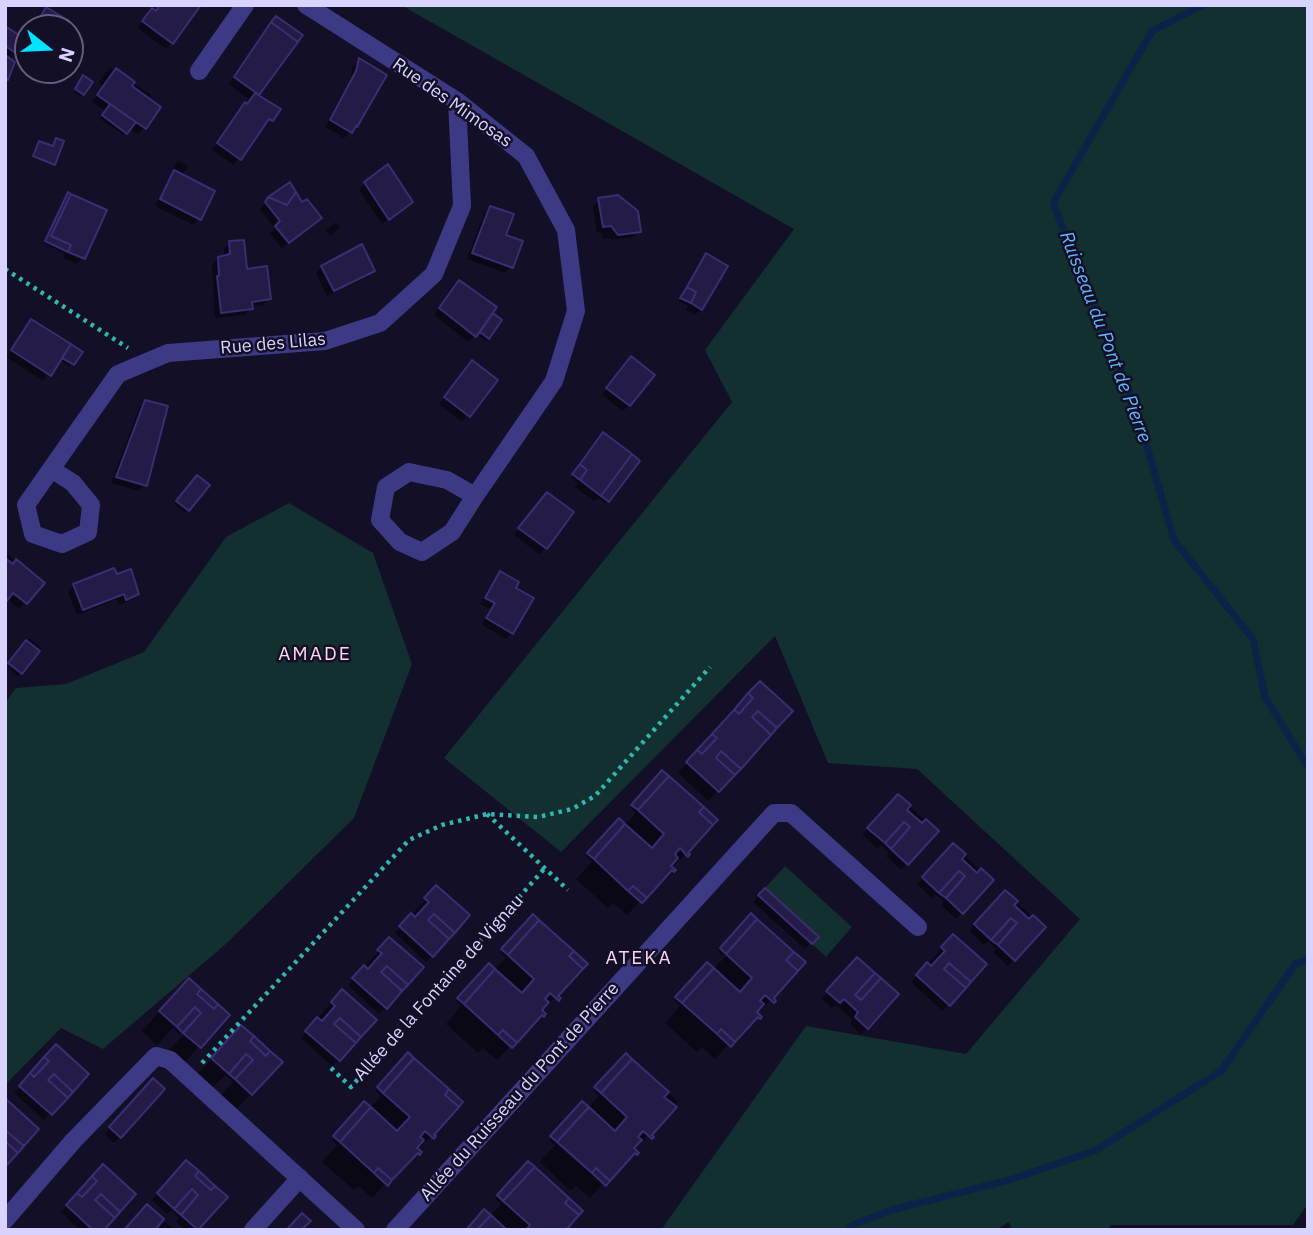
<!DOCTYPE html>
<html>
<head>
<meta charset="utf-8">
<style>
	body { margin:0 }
	#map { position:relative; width:1313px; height:1235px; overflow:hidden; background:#130f26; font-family:"IBM Plex Sans",sans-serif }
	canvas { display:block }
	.frame { position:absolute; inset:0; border:7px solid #d9d4ff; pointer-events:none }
	.north { position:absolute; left:14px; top:14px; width:70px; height:70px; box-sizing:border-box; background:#130f26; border:2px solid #625e7d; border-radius:50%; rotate:108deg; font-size:19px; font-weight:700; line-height:28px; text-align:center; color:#d9d4ff }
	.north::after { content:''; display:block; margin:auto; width:24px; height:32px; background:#00e5ff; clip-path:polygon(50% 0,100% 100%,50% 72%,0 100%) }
</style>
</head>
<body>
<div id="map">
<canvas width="1313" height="1235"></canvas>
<div class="frame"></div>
<div class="north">N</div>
</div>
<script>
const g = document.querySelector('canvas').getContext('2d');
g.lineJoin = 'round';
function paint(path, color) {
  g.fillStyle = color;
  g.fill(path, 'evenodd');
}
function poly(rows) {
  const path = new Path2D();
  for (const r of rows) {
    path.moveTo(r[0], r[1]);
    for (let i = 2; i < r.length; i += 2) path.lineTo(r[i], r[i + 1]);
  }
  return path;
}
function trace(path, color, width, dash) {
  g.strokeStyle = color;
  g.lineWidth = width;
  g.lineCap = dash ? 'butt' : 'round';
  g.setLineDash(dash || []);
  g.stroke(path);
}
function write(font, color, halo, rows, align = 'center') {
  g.font = font + ' "IBM Plex Sans",sans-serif';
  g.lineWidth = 5;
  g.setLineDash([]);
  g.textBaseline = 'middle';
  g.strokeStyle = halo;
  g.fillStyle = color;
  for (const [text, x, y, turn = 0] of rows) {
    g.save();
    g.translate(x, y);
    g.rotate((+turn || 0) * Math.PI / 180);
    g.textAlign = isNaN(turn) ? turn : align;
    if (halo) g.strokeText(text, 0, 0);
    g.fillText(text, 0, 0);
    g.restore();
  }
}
const green = poly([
	[401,5,1308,5,1308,1204,1293,1225,1111,1225,1108,1230,1012,1230,1009,1222,996,1230,661,1230,806,1026,966,1054,1080,919,917,769,828,763,775,636,561,852,444,758,732,402,705,350,794,229],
	[289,503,373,553,412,664,354,818,227,943,103,1049,61,1028,5,1085,5,703,16,688,66,684,144,652,226,537],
	[785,866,852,927,826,957,812,944,819,937,765,888]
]);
const shadow = poly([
	[44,12,63,28,33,28],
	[155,12,172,43,165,49,138,28,146,16],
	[5,28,14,51,7,59,5,81],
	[265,31,300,36,257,96,271,120,265,126,263,125,234,165,212,150,239,111,250,100,229,84],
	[359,61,356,126,344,138,325,127,350,79,353,67],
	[110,67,151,95,148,99,144,128,138,134,129,128,124,135,100,119,106,111,92,102,103,86,99,82],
	[81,80,82,94,80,96,74,92],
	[178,161,188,166,182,176,199,219,193,225,155,206,169,179,177,170,173,169],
	[365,184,405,208,382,224,359,190],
	[269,199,313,224,282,248,270,234,275,229,260,209],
	[599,200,640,231,633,237,611,240,609,238,603,239,601,232,597,233,593,206],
	[62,208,83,258,77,264,63,258,65,254,44,243],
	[490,208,504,236,511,267,505,273,467,259,484,214],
	[336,222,340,227,332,235,329,234,326,231],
	[230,243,245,271,269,298,263,305,251,306,245,315,215,318,212,265,218,259,224,257,224,249],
	[706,255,701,309,695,315,686,310,688,306,679,301,700,262],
	[322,267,373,271,367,277,327,296,316,273],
	[453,288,488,321,488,338,486,341,476,333,469,342,434,315],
	[31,321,73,364,70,367,59,359,43,381,6,357],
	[472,362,495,380,462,422,439,404],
	[625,365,629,405,623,411,602,395],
	[145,402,145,485,139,491,111,483,139,408],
	[603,434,608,501,606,503,598,498,594,501,575,487,578,483,571,478],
	[197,477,207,485,185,513,175,504],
	[541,500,546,548,539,554,514,535],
	[5,552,43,583,19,609,7,599,5,600],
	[500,573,512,633,506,639,482,625,490,609,480,604,494,579],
	[116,577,137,593,131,600,119,605,117,599,77,615,68,592,74,585],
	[29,638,41,648,18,676,7,666],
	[704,744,740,767,708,801,678,773],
	[662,772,685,854,627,915,613,903,608,908,576,879,592,862,586,857,619,821,624,826,636,813,630,808],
	[898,796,937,831,901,870,886,856,889,852,881,845,877,848,862,835],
	[953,845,991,880,956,919,941,905,944,902,935,894,932,898,917,884,922,879,939,895,941,892],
	[437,887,448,938,426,962,395,933],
	[765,890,817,937,805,949,753,902],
	[999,898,1012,910,1018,904,1044,927,1008,966,993,952,996,949,988,941,984,945,969,931],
	[751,916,771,999,715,1059,702,1047,697,1052,665,1023,680,1006,674,1001,705,967,708,975,730,952,722,955,718,952],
	[533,917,555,997,497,1060,483,1048,478,1053,446,1024,461,1006,456,1001,489,965,494,970,506,958,500,953],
	[953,936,964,988,942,1011,911,982],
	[390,939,385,1008,379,1014,348,985],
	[851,966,867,1028,861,1034,850,1024,853,1020,836,1005,832,1008,822,999],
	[336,997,354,1042,332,1066,301,1038],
	[171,999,228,1015,181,1066,166,1053,190,1028,179,1034,173,1028,157,1045,142,1031],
	[223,1046,251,1094,232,1113,218,1099,233,1082,225,1075,209,1091,194,1078],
	[50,1053,87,1075,44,1120,14,1093],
	[626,1055,678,1102,590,1198,576,1186,571,1191,540,1162,555,1145,549,1140,582,1104,587,1109,599,1096,593,1091],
	[405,1057,431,1136,372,1198,359,1186,354,1190,322,1162,337,1145,332,1140,365,1103,370,1108,381,1096,375,1091],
	[153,1081,120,1137,114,1143,104,1134],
	[528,1163,564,1230,468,1230,490,1217,501,1204,495,1199],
	[180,1168,226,1197,196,1230,185,1230,176,1222,179,1218,171,1210,167,1214,152,1200],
	[87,1183,102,1230,80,1230,61,1212],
	[165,1222,174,1230,125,1230,157,1225,159,1227]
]);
const stream = poly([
	[1203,5,1152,31,1053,203,1135,405,1174,540,1253,639,1265,697,1308,767],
	[848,1230,852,1225,891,1210,1013,1179,1096,1150,1221,1071,1296,963,1308,960]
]);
const building = poly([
	[160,5,201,5,173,44,142,21,152,8,156,11,160,5],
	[46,7,69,21,65,28,59,28,41,16,46,7],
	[41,16,59,28,34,26,41,16],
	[276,16,303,35,298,42,271,22,276,16],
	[271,22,298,42,259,95,234,77,271,22],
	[5,26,25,39,16,53,5,46,5,26],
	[5,55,15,62,8,80,5,79,5,55],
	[359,58,387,75,357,127,356,126,352,133,330,120,356,71,359,58],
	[116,68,135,82,132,86,161,107,146,129,97,95,116,68],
	[83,75,93,82,84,95,75,89,83,75],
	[255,93,281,109,273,121,269,119,241,160,217,143,245,102,247,104,255,93],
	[110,104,136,122,127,134,102,115,110,104],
	[56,138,64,141,55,165,33,156,39,141,53,146,56,138],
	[388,164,413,202,389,220,364,182,388,164],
	[174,170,215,191,201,220,160,199,174,170],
	[290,182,296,192,287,205,268,197,290,182],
	[68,192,71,194,51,236,71,245,68,252,45,241,68,192],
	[296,192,302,202,307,199,322,218,289,243,275,226,280,221,265,202,268,197,287,205,296,192],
	[71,194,107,210,85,259,68,252,71,245,51,236,71,194],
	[618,195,638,211,641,232,618,235,611,226,603,227,598,198,618,195],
	[490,206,514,214,506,235,523,241,513,268,472,253,490,206],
	[244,240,247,269,267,266,271,299,252,302,253,309,221,313,217,276,219,276,218,257,230,254,229,241,244,240],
	[362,244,375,271,334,291,321,266,362,244],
	[706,253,728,266,702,310,691,303,696,292,687,287,706,253],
	[459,280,497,307,476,337,439,308,459,280],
	[687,287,696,292,691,303,680,298,687,287],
	[493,313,502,320,489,339,480,332,493,313],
	[31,319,71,344,51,376,11,350,31,319],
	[71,344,83,352,74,365,62,358,71,344],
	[631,356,655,375,630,406,606,388,631,356],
	[472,360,498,380,470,417,444,397,472,360],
	[145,400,168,406,147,486,116,477,145,400],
	[603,432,632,454,601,496,580,480,587,470,580,464,603,432],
	[632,454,640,461,609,502,601,496,632,454],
	[580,464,587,470,580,480,572,474,580,464],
	[197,475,210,485,189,511,176,501,197,475],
	[547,492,574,512,547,549,518,528,547,492],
	[5,558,13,564,16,559,45,583,27,604,13,593,7,601,5,599,5,558],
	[114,568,117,574,131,569,139,594,126,600,124,594,83,610,73,584,114,568],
	[500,571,519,582,516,588,534,598,513,634,486,618,495,603,485,598,500,571],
	[26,640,40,651,22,674,8,663,26,640],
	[760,681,793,711,777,728,758,711,752,717,771,735,741,769,721,751,716,758,735,775,719,792,686,762,697,750,702,754,717,738,712,734,734,710,739,714,753,698,748,693,760,681],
	[748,693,753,698,739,714,734,710,748,693],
	[758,711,777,728,771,735,752,717,758,711],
	[712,734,717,738,702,754,697,750,712,734],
	[721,751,741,769,735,775,716,758,721,751],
	[662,770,669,776,638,810,631,805,662,770],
	[669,776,704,807,699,812,713,825,688,853,690,854,688,857,680,848,675,854,678,858,671,866,676,870,674,872,672,870,647,898,633,886,628,891,594,859,625,824,652,848,664,834,638,810,669,776],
	[898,794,911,805,907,810,922,823,926,819,939,831,908,865,891,849,910,827,904,822,885,843,867,828,898,794],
	[704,807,718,820,713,825,699,812,704,807],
	[619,818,625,824,594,859,587,853,619,818],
	[904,822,910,827,891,849,885,843,904,822],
	[953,843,966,854,962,859,977,873,981,868,994,880,963,914,946,898,965,876,959,871,939,893,922,877,953,843],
	[959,871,965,876,946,898,939,893,959,871],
	[436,885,470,915,455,933,434,914,428,920,449,939,433,957,399,926,411,913,415,917,429,902,424,898,436,885],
	[633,886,647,898,642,903,628,891,633,886],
	[765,888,819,937,812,944,758,895,765,888],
	[1005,890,1018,901,1014,905,1029,919,1033,915,1046,927,1015,961,998,945,1017,923,1011,918,991,940,974,924,1005,890],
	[751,913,757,919,726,954,720,948,751,913],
	[434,914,455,933,449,939,428,920,434,914],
	[533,914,539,920,508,955,501,949,533,914],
	[1011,918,1017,923,998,945,991,940,1011,918],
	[757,919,794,952,786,960,798,971,774,998,776,1001,774,1003,765,995,760,1001,764,1004,757,1012,762,1017,760,1019,758,1017,735,1042,721,1029,717,1034,682,1003,714,968,740,992,752,978,726,954,757,919],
	[539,920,574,951,569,956,583,969,558,996,561,998,559,1001,550,993,545,999,549,1002,542,1010,546,1014,544,1017,542,1015,517,1043,503,1030,498,1035,464,1004,495,969,522,993,534,979,508,955,539,920],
	[953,934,987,964,971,982,949,963,944,969,966,988,950,1006,916,975,927,962,931,966,945,951,941,947,953,934],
	[389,937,424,967,408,985,387,966,381,972,402,991,387,1009,352,978,364,965,368,969,382,953,377,950,389,937],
	[574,951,588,964,583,969,569,956,574,951],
	[794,952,806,962,798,971,786,960,794,952],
	[857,957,875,973,855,995,861,1000,881,978,899,994,868,1029,855,1017,858,1012,844,999,840,1003,826,991,857,957],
	[707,962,714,968,682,1003,675,997,707,962],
	[489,963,495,969,464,1004,457,998,489,963],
	[949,963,971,982,966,988,944,969,949,963],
	[387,966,408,985,402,991,381,972,387,966],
	[875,973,881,978,861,1000,855,995,875,973],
	[189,978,201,989,197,994,214,1009,218,1004,230,1015,201,1048,183,1033,201,1013,195,1007,177,1027,159,1011,189,978],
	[201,989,218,1004,214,1009,197,994,201,989],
	[342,989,377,1020,361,1037,340,1018,334,1024,356,1043,340,1061,305,1031,317,1017,322,1021,335,1006,331,1002,342,989],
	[195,1007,201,1013,183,1033,177,1027,195,1007],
	[340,1018,361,1037,356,1043,334,1024,340,1018],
	[241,1025,254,1036,250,1041,266,1056,270,1051,283,1062,252,1095,235,1079,253,1060,246,1054,229,1074,211,1058,241,1025],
	[721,1029,735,1042,731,1047,717,1034,721,1029],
	[503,1030,517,1043,512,1048,498,1035,503,1030],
	[254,1036,270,1051,266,1056,250,1041,254,1036],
	[56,1044,89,1074,73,1092,54,1074,48,1080,68,1098,52,1115,19,1086,30,1073,34,1077,49,1061,44,1057,56,1044],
	[408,1052,414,1058,383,1093,377,1087,408,1052],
	[626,1053,632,1059,601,1093,594,1087,626,1053],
	[246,1054,253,1060,235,1079,229,1074,246,1054],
	[44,1057,49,1061,34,1077,30,1073,44,1057],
	[414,1058,449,1089,445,1095,459,1107,434,1135,436,1136,434,1139,425,1131,420,1137,424,1140,417,1148,422,1152,420,1155,418,1153,392,1180,378,1168,374,1173,340,1142,371,1107,397,1131,410,1117,383,1093,414,1058],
	[632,1059,669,1092,664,1097,677,1107,652,1135,654,1137,652,1139,643,1131,638,1137,642,1140,634,1148,639,1153,637,1155,635,1153,610,1181,596,1168,592,1173,557,1142,589,1107,615,1131,627,1117,601,1093,632,1059],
	[54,1074,73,1092,68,1098,48,1080,54,1074],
	[153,1078,165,1089,121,1138,109,1127,153,1078],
	[449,1089,463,1102,459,1107,445,1095,449,1089],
	[6,1099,39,1129,24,1146,5,1130,6,1099],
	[364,1101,371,1107,340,1142,333,1136,364,1101],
	[582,1101,589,1107,557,1142,550,1136,582,1101],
	[5,1130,24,1146,18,1153,5,1141,5,1130],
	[5,1141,18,1153,5,1167,5,1141],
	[186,1160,199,1171,195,1176,211,1190,215,1186,228,1197,198,1230,181,1215,198,1195,192,1189,174,1209,157,1193,186,1160],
	[528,1161,535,1167,503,1201,497,1195,528,1161],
	[103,1164,136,1194,120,1212,101,1194,95,1200,115,1218,104,1230,93,1230,66,1205,77,1193,82,1197,97,1181,92,1176,103,1164],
	[535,1167,569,1198,565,1203,579,1215,566,1230,526,1230,530,1225,503,1201,535,1167],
	[378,1168,392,1180,388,1186,374,1173,378,1168],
	[596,1168,610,1181,606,1186,592,1173,596,1168],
	[199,1171,215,1186,211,1190,195,1176,199,1171],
	[92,1176,97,1181,82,1197,77,1193,92,1176],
	[192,1189,198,1195,181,1215,174,1209,192,1189],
	[101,1194,120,1212,115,1218,95,1200,101,1194],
	[569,1198,583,1211,579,1215,565,1203,569,1198],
	[147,1204,164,1219,155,1230,124,1230,147,1204],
	[484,1209,491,1215,477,1230,466,1230,484,1209],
	[302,1213,311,1221,301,1230,290,1230,288,1228,302,1213],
	[491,1215,507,1230,477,1230,491,1215]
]);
const path = poly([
	[5,269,128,348],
	[487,814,568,890],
	[202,1063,409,840,442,825,487,814,538,817,572,809,595,796,710,667],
	[331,1068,351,1087,545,868]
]);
const minor = poly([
	[306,5,457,101,526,156,566,230,576,311,554,381,475,496,452,532,422,552,400,542,380,520,386,487,409,472,447,480,475,496],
	[199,71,245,5],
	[51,469,73,483,91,505,88,532,62,544,33,534,26,505,70,442,118,374,168,353,325,341,380,323,434,274,462,206,457,101],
	[5,1220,74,1140,156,1056,170,1060,356,1230],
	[253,1230,300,1178],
	[395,1230,774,813,791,813,918,927]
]);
const streetNames = [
	["Rue des Mimosas",452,103,35],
	["Rue des Lilas",273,344,-5],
	["Allée de la Fontaine de Vignau",439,988,-48],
	["Allée du Ruisseau du Pont de Pierre",520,1092,-48]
];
const waterNames = [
	["Ruisseau du Pont de Pierre",1105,337,69]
];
const neighbourhoodNames = [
	["AMADE",315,655],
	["ATEKA",639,959]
];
paint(green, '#12302f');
paint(shadow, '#0007');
trace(stream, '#0c2248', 7);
paint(building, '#241b47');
trace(building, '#3b2d73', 2);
trace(path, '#2fb8b0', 4.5, [3.5, 5]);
trace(minor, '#3d3a85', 18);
write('18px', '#d9d4ff', '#130f26', streetNames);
write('italic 19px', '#62b6ff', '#130f26', waterNames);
g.letterSpacing = '2px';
write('19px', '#ffd6f0', '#130f26', neighbourhoodNames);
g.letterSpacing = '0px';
</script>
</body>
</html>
